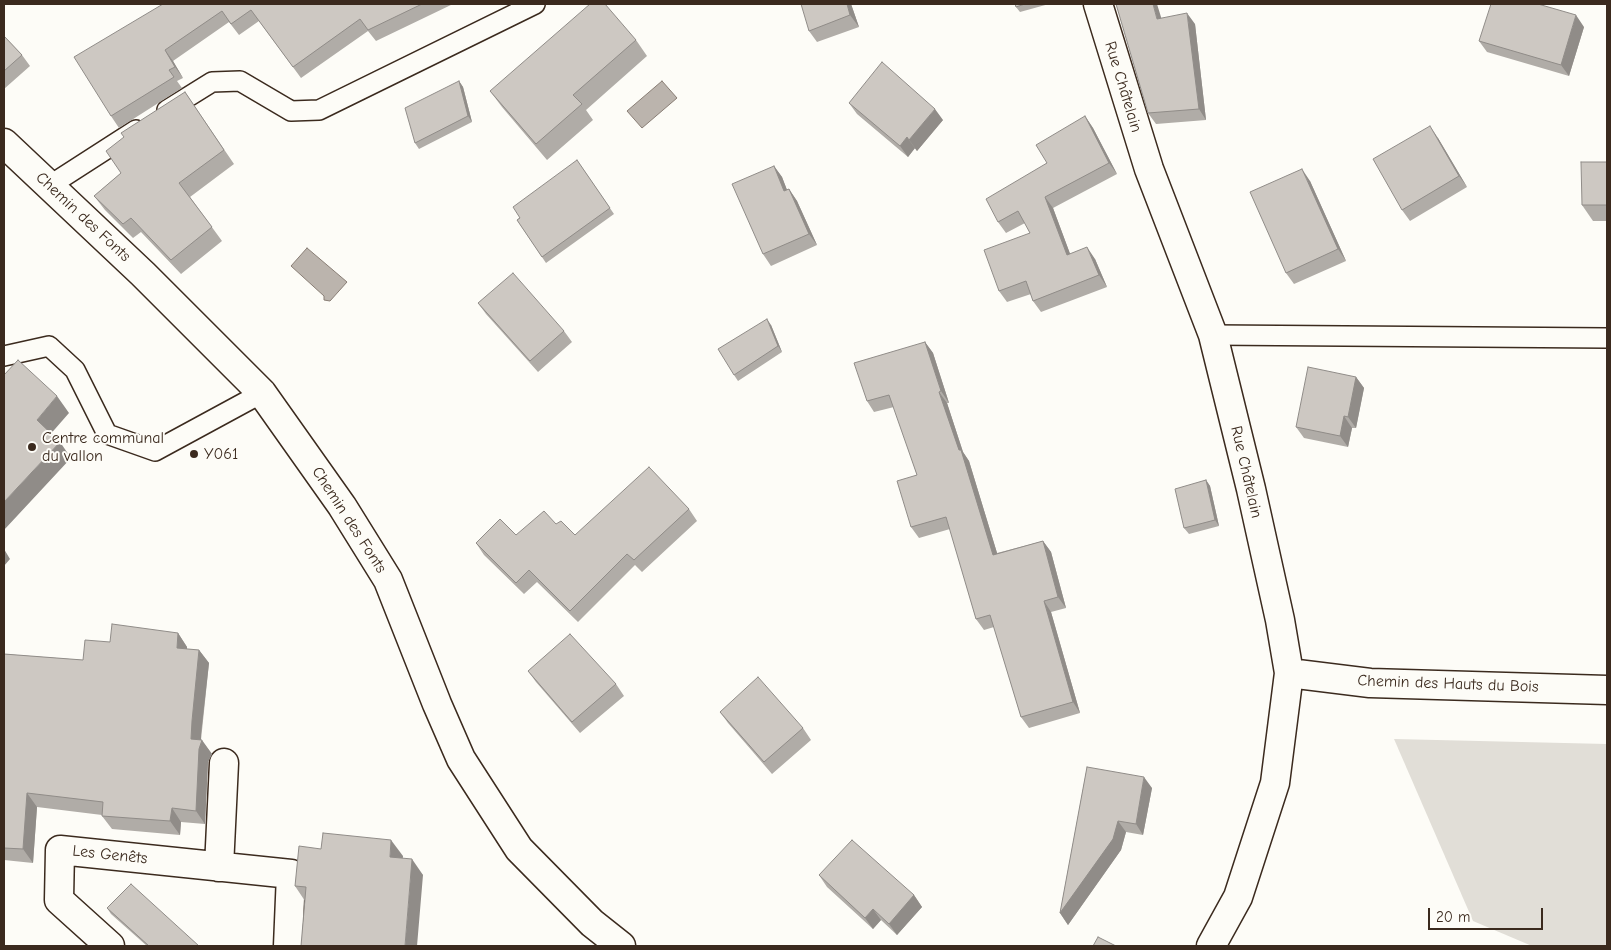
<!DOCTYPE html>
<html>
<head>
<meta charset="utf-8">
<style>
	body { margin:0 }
	#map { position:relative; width:1611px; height:950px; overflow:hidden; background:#fdfcf7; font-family:"Comic Neue",sans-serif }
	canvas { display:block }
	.frame { position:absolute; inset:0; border:5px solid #3b2a1e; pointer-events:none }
	.scale { position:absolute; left:1428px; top:908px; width:115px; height:22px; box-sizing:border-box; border:2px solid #3b2a1e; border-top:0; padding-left:6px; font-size:15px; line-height:18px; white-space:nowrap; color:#3b2a1e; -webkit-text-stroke:4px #fdfcf7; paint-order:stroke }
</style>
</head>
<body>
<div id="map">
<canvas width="1611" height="950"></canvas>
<div class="frame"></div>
<div class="scale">20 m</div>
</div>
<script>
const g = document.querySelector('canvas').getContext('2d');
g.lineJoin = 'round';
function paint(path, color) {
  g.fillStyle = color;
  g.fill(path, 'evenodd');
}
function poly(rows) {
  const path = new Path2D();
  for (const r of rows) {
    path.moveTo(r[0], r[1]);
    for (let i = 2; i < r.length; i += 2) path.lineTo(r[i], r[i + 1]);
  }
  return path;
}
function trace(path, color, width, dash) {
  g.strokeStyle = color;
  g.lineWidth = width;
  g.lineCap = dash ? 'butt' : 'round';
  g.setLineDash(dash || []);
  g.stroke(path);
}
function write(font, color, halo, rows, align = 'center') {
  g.font = font + ' "Comic Neue",sans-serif';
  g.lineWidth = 4;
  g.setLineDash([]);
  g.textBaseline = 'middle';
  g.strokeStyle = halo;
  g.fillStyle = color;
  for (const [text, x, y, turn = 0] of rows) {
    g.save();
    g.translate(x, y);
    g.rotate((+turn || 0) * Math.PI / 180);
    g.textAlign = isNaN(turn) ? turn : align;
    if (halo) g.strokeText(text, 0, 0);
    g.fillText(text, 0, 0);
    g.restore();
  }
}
const green = poly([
	[1394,739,1607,744,1607,946,1532,946,1473,921]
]);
const water = poly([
	[662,81,677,98,642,128,627,111,662,81],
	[307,248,347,282,330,301,324,300,324,296,291,266,307,248]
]);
const lane = poly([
	[167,110,212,82,240,81,291,111,319,110,535,4],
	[49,186,136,130],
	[1213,335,1607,338],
	[4,356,49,346,75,370,107,434,155,451,262,393]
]);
const street = poly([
	[4,143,143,274,262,393,342,506,388,580,437,704,461,759,519,849,592,923,621,946],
	[219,867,224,763],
	[110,946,59,900,60,850,291,874,288,946]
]);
const secondary = poly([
	[1098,4,1149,169,1213,335,1251,489,1280,620,1289,673,1275,783,1238,897,1211,946],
	[1289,673,1370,683,1607,690]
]);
const wall = poly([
	[163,4,453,4,376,41,368,31,301,78,259,21,239,35,229,22,173,61,183,78,177,81,182,88,119,128,111,116],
	[851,4,859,27,817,42,809,31],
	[1015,4,1049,4,1020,12,1016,7],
	[1161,18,1195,24,1206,120,1156,124,1148,113],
	[1584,27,1569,76,1487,52,1479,41],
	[4,36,22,55,30,66,4,89],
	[636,40,647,56,586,110,593,120,547,160,502,107,490,91],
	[459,81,463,87,472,122,419,149,415,143],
	[185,92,234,164,190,197,222,241,181,274,141,232,133,238,105,210,94,196,121,173],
	[849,103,943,120,917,151,915,148,908,157,857,114],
	[1085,116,1093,128,1117,174,1053,208,1070,254,1095,259,1107,287,1041,312,1033,301,1031,294,1007,302,999,291,1030,233,1025,223,1006,233,998,222],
	[1438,138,1467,187,1410,221,1402,210],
	[577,160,614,214,546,263,517,220],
	[1607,162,1607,221,1593,221,1582,205],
	[774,166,782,177,787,190,789,189,797,201,817,245,771,266,763,254],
	[1310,181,1346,261,1294,284,1286,273],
	[478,303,564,331,572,342,538,372,486,314],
	[771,325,782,352,738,381,734,375],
	[925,342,933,353,949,403,947,403,963,452,969,461,997,553,1043,541,1051,552,1066,608,1051,612,1080,713,1029,728,1021,717,994,627,984,630,976,619,950,529,919,538,911,527,917,475,894,407,874,412,867,401],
	[1356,377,1364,388,1356,428,1352,428,1348,447,1304,438,1296,427],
	[1206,480,1210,486,1219,526,1189,534,1184,528],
	[689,509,697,521,642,572,635,565,578,622,537,582,524,594,484,555,476,543,516,535,556,524,575,535],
	[178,633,187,647,187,649,199,650,209,663,201,740,212,754,208,762,205,824,181,822,180,835,112,829,102,816,102,815,37,807,33,863,4,860,4,654,83,660,110,642],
	[528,671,616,684,624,696,580,733,536,682],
	[720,712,803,728,811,740,772,774,728,723],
	[1087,767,1152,788,1143,835,1126,832,1121,850,1068,925,1060,913],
	[321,849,403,856,402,858,423,875,305,901,295,886],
	[819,875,914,895,922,907,897,935,881,920,873,929,827,887],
	[107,908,199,946,147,946,111,914]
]);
const shadedWall = poly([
	[847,4,851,4,859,27,850,15],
	[1153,4,1157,4,1165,30,1157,19],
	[1187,13,1195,24,1206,120,1199,109],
	[1576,15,1584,27,1569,76,1561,65],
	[165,50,173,61,183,78,175,67],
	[459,81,463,87,472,122,468,116],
	[935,109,943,120,917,151,909,140],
	[1085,116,1093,128,1117,174,1109,163],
	[1430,126,1438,138,1467,187,1459,176],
	[907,137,915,148,908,157,900,146],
	[774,166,782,177,792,203,784,191],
	[1302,169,1310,181,1346,261,1338,249],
	[789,189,797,201,817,245,809,234],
	[1045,197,1053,208,1075,267,1067,255],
	[1087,247,1095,259,1107,287,1099,275],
	[767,319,771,325,782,352,778,346],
	[925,342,933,353,949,403,941,391],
	[1356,377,1364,388,1356,428,1348,417],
	[939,392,947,403,963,452,969,461,1001,566,993,555],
	[57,396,69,413,48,437,37,420],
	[1344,416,1352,428,1348,447,1340,436],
	[60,442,71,458,4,530,4,502],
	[1206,480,1210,486,1219,526,1215,520],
	[1043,541,1051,552,1066,608,1058,597],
	[4,549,10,559,4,566],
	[1044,601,1051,612,1080,713,1073,702],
	[178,633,187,647,187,661,177,648],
	[199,650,209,663,201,734,201,744,202,740,212,754,208,762,205,824,196,811,191,739,192,721],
	[1144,777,1152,788,1143,835,1136,824],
	[27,793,37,807,33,863,23,849],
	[172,808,181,822,180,835,170,821],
	[1118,821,1126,832,1121,850,1068,925,1060,913],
	[391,840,403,856,401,873,390,857],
	[412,859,423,875,417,946,405,946],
	[914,895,922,907,897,935,889,924],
	[873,909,881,920,873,929,865,918]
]);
const building = poly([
	[163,4,422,4,368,30,360,19,293,67,251,10,231,24,222,11,165,50,175,67,169,70,174,77,111,116,74,57,163,4],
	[590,4,605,4,636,40,573,95,582,104,536,144,490,91,590,4],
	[801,4,847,4,850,15,809,31,801,4],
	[1015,4,1025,4,1016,7,1015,4],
	[1116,4,1153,4,1157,19,1187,13,1199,109,1148,113,1116,4],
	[1491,4,1538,4,1576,15,1561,65,1479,41,1491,4],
	[4,36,22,55,4,71,4,36],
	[882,62,935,109,909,140,907,137,900,146,849,103,882,62],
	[459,81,468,116,415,143,405,108,459,81],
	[185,92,224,150,179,183,212,227,171,260,131,218,123,224,94,196,121,173,106,151,124,137,121,133,185,92],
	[1085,116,1109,163,1045,197,1067,255,1087,247,1099,275,1033,301,1026,281,999,291,984,250,1030,233,1018,211,998,222,986,199,1047,163,1036,145,1085,116],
	[1430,126,1459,176,1402,210,1373,159,1430,126],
	[577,160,610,208,542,257,517,220,520,218,513,207,577,160],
	[1581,162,1607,162,1607,205,1582,205,1581,162],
	[774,166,784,191,789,189,809,234,763,254,732,184,774,166],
	[1302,169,1338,249,1286,273,1250,192,1302,169],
	[513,273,564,331,530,361,478,303,513,273],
	[767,319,778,346,734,375,718,349,767,319],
	[925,342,941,391,939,392,959,450,961,450,993,555,1043,541,1058,597,1044,601,1073,702,1021,717,990,615,976,619,946,517,911,527,897,481,917,475,889,395,867,401,854,363,925,342],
	[18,360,57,396,37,420,60,442,4,502,4,375,18,360],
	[1308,367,1356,377,1348,417,1344,416,1340,436,1296,427,1308,367],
	[649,467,689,509,634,560,627,554,570,611,529,570,516,583,476,543,500,519,516,535,544,511,556,524,561,521,575,535,649,467],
	[1206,480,1215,520,1184,528,1175,489,1206,480],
	[112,624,178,633,177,648,199,650,192,721,191,739,202,740,199,749,196,811,172,808,170,821,102,816,103,802,27,793,23,849,4,848,4,654,83,660,85,640,110,642,112,624],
	[570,634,616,684,572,722,528,671,570,634],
	[758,677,803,728,764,762,720,712,758,677],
	[1087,767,1144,777,1136,824,1118,821,1113,839,1060,913,1087,767],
	[323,833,391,840,390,857,412,859,405,946,301,946,306,887,295,886,299,846,321,849,323,833],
	[852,840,914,895,889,924,873,909,865,918,819,875,852,840],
	[131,884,199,946,149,946,107,908,131,884],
	[1098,937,1116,946,1093,946,1098,937]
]);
const markers = [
	[32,447,5,"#3b2a1e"],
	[194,454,5,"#3b2a1e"]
];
const streetNames = [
	["Rue Châtelain",1123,87,73],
	["Chemin des Fonts",83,217,43],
	["Rue Châtelain",1246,472,77],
	["Chemin des Fonts",349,520,57],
	["Chemin des Hauts du Bois",1448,684,2],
	["Les Genêts",110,855,6]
];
const poiNames = [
	["Centre communal",42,438],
	["du vallon",42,456],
	["Y061",204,454]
];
paint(green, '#e1ded7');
paint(water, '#bbb4ad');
trace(water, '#887d74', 1);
trace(lane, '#3b2a1e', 22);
trace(street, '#3b2a1e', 31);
trace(secondary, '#3b2a1e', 31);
trace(lane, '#fdfcf7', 19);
trace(street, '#fdfcf7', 28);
trace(secondary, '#fdfcf7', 28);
paint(wall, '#b0aca7');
paint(shadedWall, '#908c88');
paint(building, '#cdc8c2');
trace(building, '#908c88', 1);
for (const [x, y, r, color] of markers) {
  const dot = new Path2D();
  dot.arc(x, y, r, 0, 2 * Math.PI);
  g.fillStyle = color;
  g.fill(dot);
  trace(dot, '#fdfcf7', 2);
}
write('16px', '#3b2a1e', '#fdfcf7', streetNames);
write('16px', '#3b2a1e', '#fdfcf7', poiNames, 'left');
</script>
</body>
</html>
